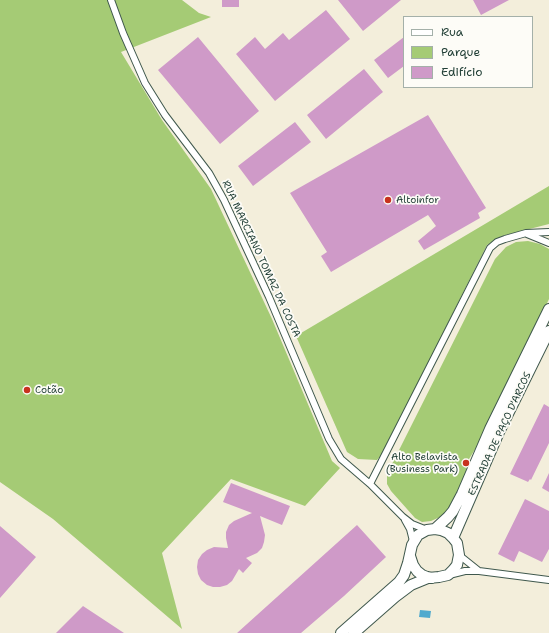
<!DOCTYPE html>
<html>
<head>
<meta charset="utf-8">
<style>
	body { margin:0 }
	#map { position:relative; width:549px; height:633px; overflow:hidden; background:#f3eedb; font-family:"Shantell Sans",sans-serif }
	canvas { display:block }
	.legend { position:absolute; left:403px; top:16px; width:130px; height:72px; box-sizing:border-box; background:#fdfcf7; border:1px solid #a4b0a9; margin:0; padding:5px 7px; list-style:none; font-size:12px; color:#1f3d34 }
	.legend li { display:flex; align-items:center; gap:8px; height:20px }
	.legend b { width:20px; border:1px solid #a4b0a9 }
</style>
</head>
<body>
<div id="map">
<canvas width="549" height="633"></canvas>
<ul class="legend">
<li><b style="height:5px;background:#fff"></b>Rua</li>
<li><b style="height:11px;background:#a5cb75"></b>Parque</li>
<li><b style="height:11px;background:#cf9ac8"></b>Edifício</li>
</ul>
</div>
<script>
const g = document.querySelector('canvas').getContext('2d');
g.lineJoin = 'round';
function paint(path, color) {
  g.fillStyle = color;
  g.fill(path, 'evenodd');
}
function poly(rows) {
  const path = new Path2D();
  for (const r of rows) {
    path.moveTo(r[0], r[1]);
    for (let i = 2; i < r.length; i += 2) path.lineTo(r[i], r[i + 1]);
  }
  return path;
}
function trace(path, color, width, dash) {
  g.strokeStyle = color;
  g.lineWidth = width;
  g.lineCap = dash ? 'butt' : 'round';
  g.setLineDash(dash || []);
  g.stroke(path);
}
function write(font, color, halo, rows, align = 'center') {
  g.font = font + ' "Shantell Sans",sans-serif';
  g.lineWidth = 3.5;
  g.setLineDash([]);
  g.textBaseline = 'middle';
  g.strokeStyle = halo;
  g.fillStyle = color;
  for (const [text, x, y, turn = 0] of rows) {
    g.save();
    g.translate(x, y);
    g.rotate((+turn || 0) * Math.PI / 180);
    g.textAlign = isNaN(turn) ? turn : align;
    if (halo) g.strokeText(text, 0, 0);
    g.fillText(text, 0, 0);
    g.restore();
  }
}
const green = poly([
	[0,0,182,0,199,13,211,17,121,52,162,120,211,189,272,319,332,461,340,468,305,506,231,479,162,553,182,629,53,519,0,482],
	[549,186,549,224,502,236,487,245,383,453,377,460,358,459,347,452,296,336],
	[528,241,540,244,549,249,549,299,479,443,469,459,465,475,448,510,440,517,431,521,422,522,415,518,391,491,387,484,387,474,495,259,506,247,516,242]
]);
const water = poly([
	[420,610,431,611,430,618,419,617]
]);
const building = poly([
	[222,0,239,0,239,7,222,7],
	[338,0,401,0,363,31],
	[473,0,509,0,481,15],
	[326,10,350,39,275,101,236,54,255,37,265,49,283,33,289,40],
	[198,37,259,111,220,144,158,70],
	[404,37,404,66,388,78,374,60],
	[364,69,383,92,326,139,307,115],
	[428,115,486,208,478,213,480,218,424,250,418,241,436,226,428,215,331,272,321,256,327,252,290,193],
	[295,122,311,142,253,186,238,166],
	[544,404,549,407,549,443,531,480,530,479,528,482,526,481,510,474],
	[549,473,549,492,542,488],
	[231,483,290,506,282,525,260,516,265,535,264,542,262,548,257,553,246,558,252,563,243,573,239,569,232,581,227,585,220,587,213,587,207,585,201,580,198,574,197,567,198,560,202,554,207,550,214,547,228,548,226,538,226,532,229,525,234,521,252,513,223,502],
	[525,499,549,511,549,549,542,562,519,551,514,562,498,554],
	[357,525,386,557,344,596,301,633,237,633],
	[0,526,36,557,0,598],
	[83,606,124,633,56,633]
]);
const minor = poly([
	[111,0,123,33,145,83,165,115,209,173,224,200,269,297,329,439,341,459,370,484,403,517,412,524,427,530],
	[527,234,549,243],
	[370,484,490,248,497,242,505,239,526,233,549,232],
	[405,520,410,529,413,541],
	[459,555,479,571],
	[449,575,465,571,479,571,549,580]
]);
const primary = poly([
	[435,529,448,517,453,511,462,494,490,429,549,309],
	[453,538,499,432,549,331],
	[410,556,413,565,417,571,422,575,427,577,432,578],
	[341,633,399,582,404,575,408,563,412,545,418,535,427,530,435,529,441,530,448,533,453,538,457,543,459,555,457,565,453,570,448,575,439,577,428,578,411,585,395,597,354,633]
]);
const markers = [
	[388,200,4,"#c8321e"],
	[27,390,4,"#c8321e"],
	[466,463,4,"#c8321e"]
];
const poiNames = [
	["Altoinfor",396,200],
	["Cotão",35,390],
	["Alto Belavista",458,457,"right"],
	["(Business Park)",458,469,"right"]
];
const streetNames = [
	["RUA MARCIANO TOMAZ DA COSTA",261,259,65],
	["ESTRADA DE PAÇO D'ARCOS",500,434,-65]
];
paint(green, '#a5cb75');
paint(water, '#50aace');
paint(building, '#cf9ac8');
trace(minor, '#3f584d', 8);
trace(primary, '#3f584d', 12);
trace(minor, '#fff', 6);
trace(primary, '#fff', 10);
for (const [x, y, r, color] of markers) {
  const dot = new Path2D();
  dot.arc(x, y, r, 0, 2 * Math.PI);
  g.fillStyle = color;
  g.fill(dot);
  trace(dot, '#fdfcf7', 1.5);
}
write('10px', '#1f3d34', '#fdfcf7', poiNames, 'left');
write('10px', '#1f3d34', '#fdfcf7', streetNames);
</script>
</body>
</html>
